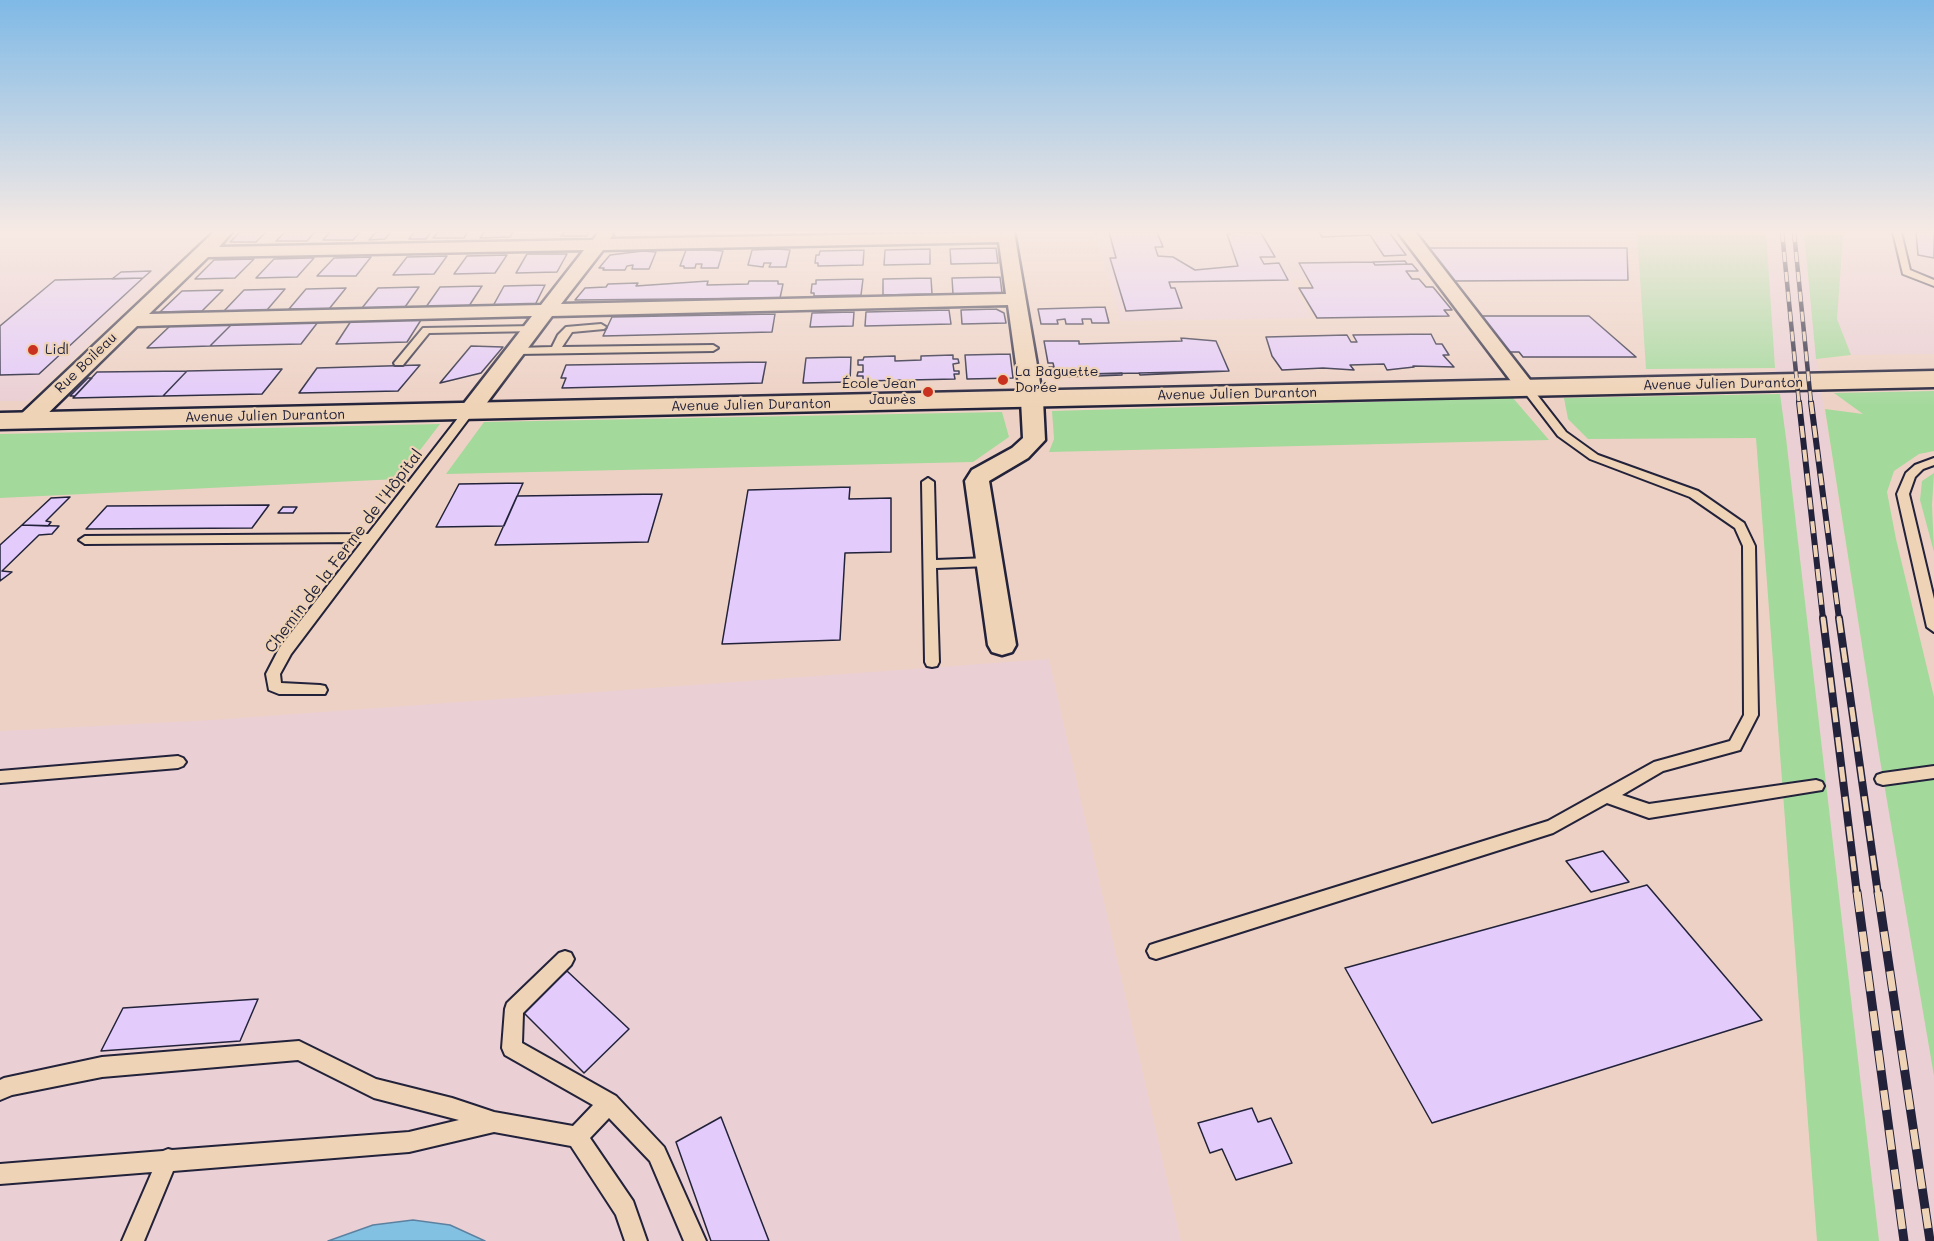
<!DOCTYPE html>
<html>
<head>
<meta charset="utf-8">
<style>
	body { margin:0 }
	canvas { display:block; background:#edd1c4 }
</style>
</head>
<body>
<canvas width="1934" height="1241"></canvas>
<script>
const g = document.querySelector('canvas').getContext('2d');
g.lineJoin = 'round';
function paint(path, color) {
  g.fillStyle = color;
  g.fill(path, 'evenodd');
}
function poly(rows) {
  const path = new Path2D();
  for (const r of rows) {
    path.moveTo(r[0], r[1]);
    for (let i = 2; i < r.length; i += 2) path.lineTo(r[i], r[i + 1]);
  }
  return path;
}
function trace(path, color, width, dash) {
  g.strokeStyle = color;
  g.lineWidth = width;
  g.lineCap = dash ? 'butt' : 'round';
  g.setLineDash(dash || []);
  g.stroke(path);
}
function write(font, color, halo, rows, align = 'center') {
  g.font = font + ' Mali,sans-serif';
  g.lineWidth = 4.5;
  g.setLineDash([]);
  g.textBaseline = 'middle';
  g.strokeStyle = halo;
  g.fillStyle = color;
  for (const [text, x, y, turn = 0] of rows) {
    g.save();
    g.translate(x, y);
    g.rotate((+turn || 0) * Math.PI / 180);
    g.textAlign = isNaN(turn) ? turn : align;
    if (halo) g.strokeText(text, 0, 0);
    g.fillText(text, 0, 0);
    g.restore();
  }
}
const built = poly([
	[0,232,207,232,28,401,0,401],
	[1094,232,1395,232,1428,276,1291,280,1312,318,1121,321],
	[1766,232,1804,232,1816,359,1879,754,1934,1076,1934,1241,1879,1241,1786,438,1775,368],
	[1850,232,1934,232,1934,354,1851,355,1837,319,1844,236],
	[1049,659,1181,1241,0,1241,0,731,212,720]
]);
const green = poly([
	[1637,232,1766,232,1775,368,1646,369],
	[1804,232,1850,232,1843,236,1837,319,1851,355,1816,359],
	[1934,391,1934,451,1919,454,1894,471,1887,492,1896,539,1934,697,1934,1076,1879,754,1825,409,1863,414,1834,393],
	[1780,394,1786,438,1879,1241,1817,1241,1756,438,1588,439,1568,419,1564,398],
	[1513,398,1549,440,1049,452,1054,439,1052,411],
	[1002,412,1009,437,973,462,446,474,484,422],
	[440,424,398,479,0,498,0,434],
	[1934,473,1932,505,1934,552,1920,500,1922,481]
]);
const water = poly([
	[413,1220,450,1225,485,1241,328,1241,373,1225,413,1220]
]);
const building = poly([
	[240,232,266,232,256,242,230,242,240,232],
	[285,232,360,232,353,240,323,240,330,232,315,232,307,241,276,241,285,232],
	[376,232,391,232,385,239,369,240,376,232],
	[414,232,431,232,426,239,409,239,414,232],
	[438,232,468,232,464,238,433,238,438,232],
	[484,232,513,232,510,237,480,238,484,232],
	[564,232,589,232,587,236,561,236,564,232],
	[1109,232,1157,232,1163,247,1155,247,1158,256,1173,257,1195,270,1238,266,1227,234,1230,234,1229,232,1261,233,1275,257,1260,257,1264,264,1279,263,1288,280,1169,282,1171,288,1175,288,1182,308,1126,311,1110,258,1116,258,1109,232],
	[1319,232,1389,232,1406,255,1384,256,1370,235,1322,237,1319,232],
	[1916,232,1934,232,1934,258,1918,255,1916,232],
	[996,248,998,263,951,264,950,249,996,248],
	[1427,248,1627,248,1628,280,1452,281,1427,248],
	[777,249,790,250,786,267,769,267,771,263,764,263,763,267,748,265,752,250,777,249],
	[930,249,930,264,884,265,885,250,930,249],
	[686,250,710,250,723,251,718,268,701,268,702,264,696,264,695,268,684,268,684,266,680,266,686,250],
	[864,250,863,265,818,266,818,263,815,263,816,255,819,255,820,251,864,250],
	[643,251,656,252,649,269,632,269,633,265,627,266,625,270,603,270,604,268,599,268,610,255,643,251],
	[527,254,567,254,557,272,516,273,527,254],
	[507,255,495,273,454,274,467,256,507,255],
	[447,256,434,274,393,275,407,257,447,256],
	[371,257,356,276,317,276,334,258,371,257],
	[309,258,314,258,297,277,256,278,274,259,309,258],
	[254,259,235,278,195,279,214,260,254,259],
	[1405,261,1407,264,1375,265,1373,262,1405,261],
	[1373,262,1375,265,1412,264,1418,271,1406,271,1412,279,1419,279,1426,287,1433,287,1452,310,1444,310,1449,316,1317,318,1299,288,1313,288,1299,263,1373,262],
	[151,271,143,278,112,279,121,272,151,271],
	[1000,277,1002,293,953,294,952,278,1000,277],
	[143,278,39,374,0,375,0,326,55,280,143,278],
	[931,278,932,294,883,295,883,279,931,278],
	[863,279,861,295,814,296,814,293,811,293,812,284,816,284,816,280,863,279],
	[708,281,707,285,748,284,749,281,778,281,778,284,783,284,780,298,575,300,585,288,606,287,608,284,638,283,636,286,708,281],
	[545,285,535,305,493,306,504,286,545,285],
	[482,286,469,306,426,307,440,287,482,286],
	[419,287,405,307,362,308,378,288,419,287],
	[346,288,329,309,289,309,306,289,346,288],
	[285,289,267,310,224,311,244,290,285,289],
	[223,290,202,311,160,312,182,291,223,290],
	[1105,307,1109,323,1092,323,1091,319,1082,319,1083,324,1066,324,1065,319,1057,320,1058,324,1041,324,1038,309,1105,307],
	[996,309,1004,313,1006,323,962,324,961,310,996,309],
	[949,310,951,324,865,326,866,312,949,310],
	[854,312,853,326,810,327,812,313,854,312],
	[775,314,772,332,603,336,612,317,775,314],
	[1482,316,1589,316,1636,357,1523,357,1519,352,1509,352,1482,316],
	[421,320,407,342,336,344,351,321,421,320],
	[318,322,301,344,210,346,232,324,318,322],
	[232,324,210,346,147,348,171,325,232,324],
	[1431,334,1436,344,1442,344,1449,355,1443,355,1454,367,1413,366,1414,367,1387,370,1384,364,1350,365,1354,370,1323,368,1282,370,1272,356,1266,337,1347,335,1351,342,1357,342,1353,335,1431,334],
	[1181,338,1216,341,1229,371,1050,375,1049,367,1054,367,1053,363,1048,363,1044,341,1079,341,1079,344,1182,341,1181,338],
	[471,346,503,347,481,373,440,383,471,346],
	[1010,354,1013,378,967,379,965,355,1010,354],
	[953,355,953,359,958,359,959,363,953,364,954,371,959,371,959,374,954,374,955,379,863,381,863,376,857,376,858,372,863,372,863,365,858,365,858,360,863,360,864,357,895,356,895,361,921,360,921,356,953,355],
	[851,357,850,382,803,383,806,358,851,357],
	[766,362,762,383,562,388,566,378,561,378,566,365,766,362],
	[420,365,398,391,299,393,317,368,420,365],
	[282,369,262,394,163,396,187,371,282,369],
	[187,371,163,396,73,398,97,372,187,371],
	[1229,371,1140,375,1139,373,1182,372,1229,371],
	[1122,373,1122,375,1097,376,1051,377,1050,375,1122,373],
	[88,378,92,378,75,396,70,396,88,378],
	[523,483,504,526,436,527,459,484,523,483],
	[850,487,849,499,891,498,891,552,845,553,840,640,722,644,748,490,850,487],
	[662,494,648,542,495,545,517,496,662,494],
	[70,497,46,521,51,522,48,526,22,525,51,498,70,497],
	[269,505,252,528,86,529,107,506,269,505],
	[283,507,297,507,293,513,278,513,283,507],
	[22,525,59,526,52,534,39,535,2,571,12,572,0,581,0,545,22,525],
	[1603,851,1629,882,1591,892,1566,861,1603,851],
	[1647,885,1762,1020,1432,1123,1345,968,1647,885],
	[567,971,629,1029,584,1073,522,1011,567,971],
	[258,999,240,1041,101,1051,123,1008,258,999],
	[1252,1108,1258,1122,1271,1118,1292,1163,1236,1180,1222,1149,1210,1153,1198,1123,1252,1108],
	[721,1117,769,1241,711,1241,676,1142,721,1117]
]);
const lane = poly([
	[1893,232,1901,232,1910,270,1934,280,1934,286,1903,274,1893,232],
	[601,324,606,327,604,329,572,332,562,347,713,345,718,348,713,351,517,354,512,351,517,348,552,347,558,335,566,327,601,324],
	[534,326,539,329,537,331,429,333,403,365,395,365,394,363,423,328,534,326],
	[1527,386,1531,387,1566,432,1598,455,1698,491,1744,523,1755,546,1758,715,1740,750,1663,771,1622,795,1649,804,1816,780,1822,782,1824,786,1822,790,1649,818,1607,803,1553,833,1156,959,1150,957,1147,951,1150,945,1156,943,1548,821,1654,762,1730,741,1744,715,1743,546,1735,528,1690,497,1590,459,1558,436,1522,389,1527,386],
	[469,408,474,411,473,413,291,654,280,674,281,683,320,685,325,686,327,690,325,694,279,694,269,690,266,674,280,647,362,542,85,544,79,540,85,536,368,534,465,409,469,408],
	[1934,458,1934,465,1923,469,1915,477,1909,494,1934,599,1934,632,1927,627,1897,494,1906,473,1915,465,1934,458],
	[928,478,934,482,936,560,989,558,995,562,989,566,936,568,939,662,937,666,932,667,927,666,925,662,922,482,928,478],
	[178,756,183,758,186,762,183,766,178,768,0,783,0,771,178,756],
	[1934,766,1934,778,1883,785,1877,783,1875,779,1877,775,1883,773,1934,766],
	[565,951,571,953,574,959,571,965,523,1013,522,1043,616,1096,664,1147,706,1241,684,1241,650,1161,609,1118,590,1138,633,1201,647,1241,625,1241,616,1215,571,1146,494,1132,409,1152,173,1171,144,1241,122,1241,152,1172,0,1184,0,1164,163,1151,168,1149,172,1150,409,1132,459,1120,374,1098,298,1060,102,1077,12,1095,0,1100,0,1080,4,1078,102,1057,299,1041,376,1079,452,1098,494,1112,573,1126,593,1105,505,1055,502,1048,505,1009,507,1003,559,953,565,951]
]);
const street = poly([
	[214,232,232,232,219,247,593,240,599,232,611,232,613,235,610,239,1014,232,1043,400,1045,440,1028,458,989,481,1016,645,1012,652,1002,655,992,652,988,645,965,481,972,470,1012,448,1023,438,1021,400,1008,305,552,316,477,416,469,417,461,416,458,411,532,316,137,326,35,426,27,428,19,426,16,421,19,416,214,232],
	[999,242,1006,294,561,304,603,250,999,242],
	[584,250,541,305,149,314,208,257,584,250],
	[1398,232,1415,232,1534,385,1537,389,1534,393,1527,395,1520,393,1398,232]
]);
const secondary = poly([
	[1934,371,1934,387,0,429,0,413,1934,371]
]);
const railFar3 = poly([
	[1782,232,1799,403],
	[1794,232,1811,403]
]);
const railFar2 = poly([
	[1799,402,1823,619],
	[1811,402,1839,619]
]);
const railFar1 = poly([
	[1823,618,1857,894],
	[1839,618,1878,894]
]);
const rail = poly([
	[1857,892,1904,1241],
	[1878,892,1930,1241]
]);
const markers = [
	[33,350,6,"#c8321e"],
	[1003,380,6,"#c8321e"],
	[928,392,6,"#c8321e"]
];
const farPoinames = [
	["Lidl",45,350],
	["La Baguette",1015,372],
	["Dorée",1015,388],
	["École Jean",916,384,"right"],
	["Jaurès",916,400,"right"]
];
const farStreetnames = [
	["Rue Boileau",86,363,-44],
	["Avenue Julien Duranton",1723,384,-1],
	["Avenue Julien Duranton",1237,394,-1],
	["Avenue Julien Duranton",751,405,-1],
	["Avenue Julien Duranton",265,416,-1]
];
const streetNames = [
	["Chemin de la Ferme de l'Hôpital",344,551,-53]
];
paint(built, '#eacfd4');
paint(green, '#a4d99c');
paint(water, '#83c1e3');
trace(water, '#5c81a0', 1.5);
paint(building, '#e3cbfb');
trace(building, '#22223b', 1.5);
trace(lane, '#22223b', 4);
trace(street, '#22223b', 5);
trace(secondary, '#22223b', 5);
paint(lane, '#efd3b6');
paint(street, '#efd3b6');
paint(secondary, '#efd3b6');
trace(railFar3, '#22223b', 4.5);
trace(railFar2, '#22223b', 6);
trace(railFar1, '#22223b', 8);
trace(rail, '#22223b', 9);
trace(railFar3, '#efd3b6', 3, [10]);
trace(railFar2, '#efd3b6', 4, [12]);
trace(railFar1, '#efd3b6', 5, [15]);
trace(rail, '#efd3b6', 7, [20]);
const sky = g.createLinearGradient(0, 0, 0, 406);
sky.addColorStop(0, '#7fb9e6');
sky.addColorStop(0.57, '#f7eae4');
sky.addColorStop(1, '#f7eae400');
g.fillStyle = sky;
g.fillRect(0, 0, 1934, 406);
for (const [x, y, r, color] of markers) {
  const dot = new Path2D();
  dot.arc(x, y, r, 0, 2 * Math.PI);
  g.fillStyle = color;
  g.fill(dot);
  trace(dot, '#efd3b6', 2);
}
write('14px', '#22223b', '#efd3b6', farPoinames, 'left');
write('14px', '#22223b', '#efd3b6', farStreetnames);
write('16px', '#22223b', '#efd3b6', streetNames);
</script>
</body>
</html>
